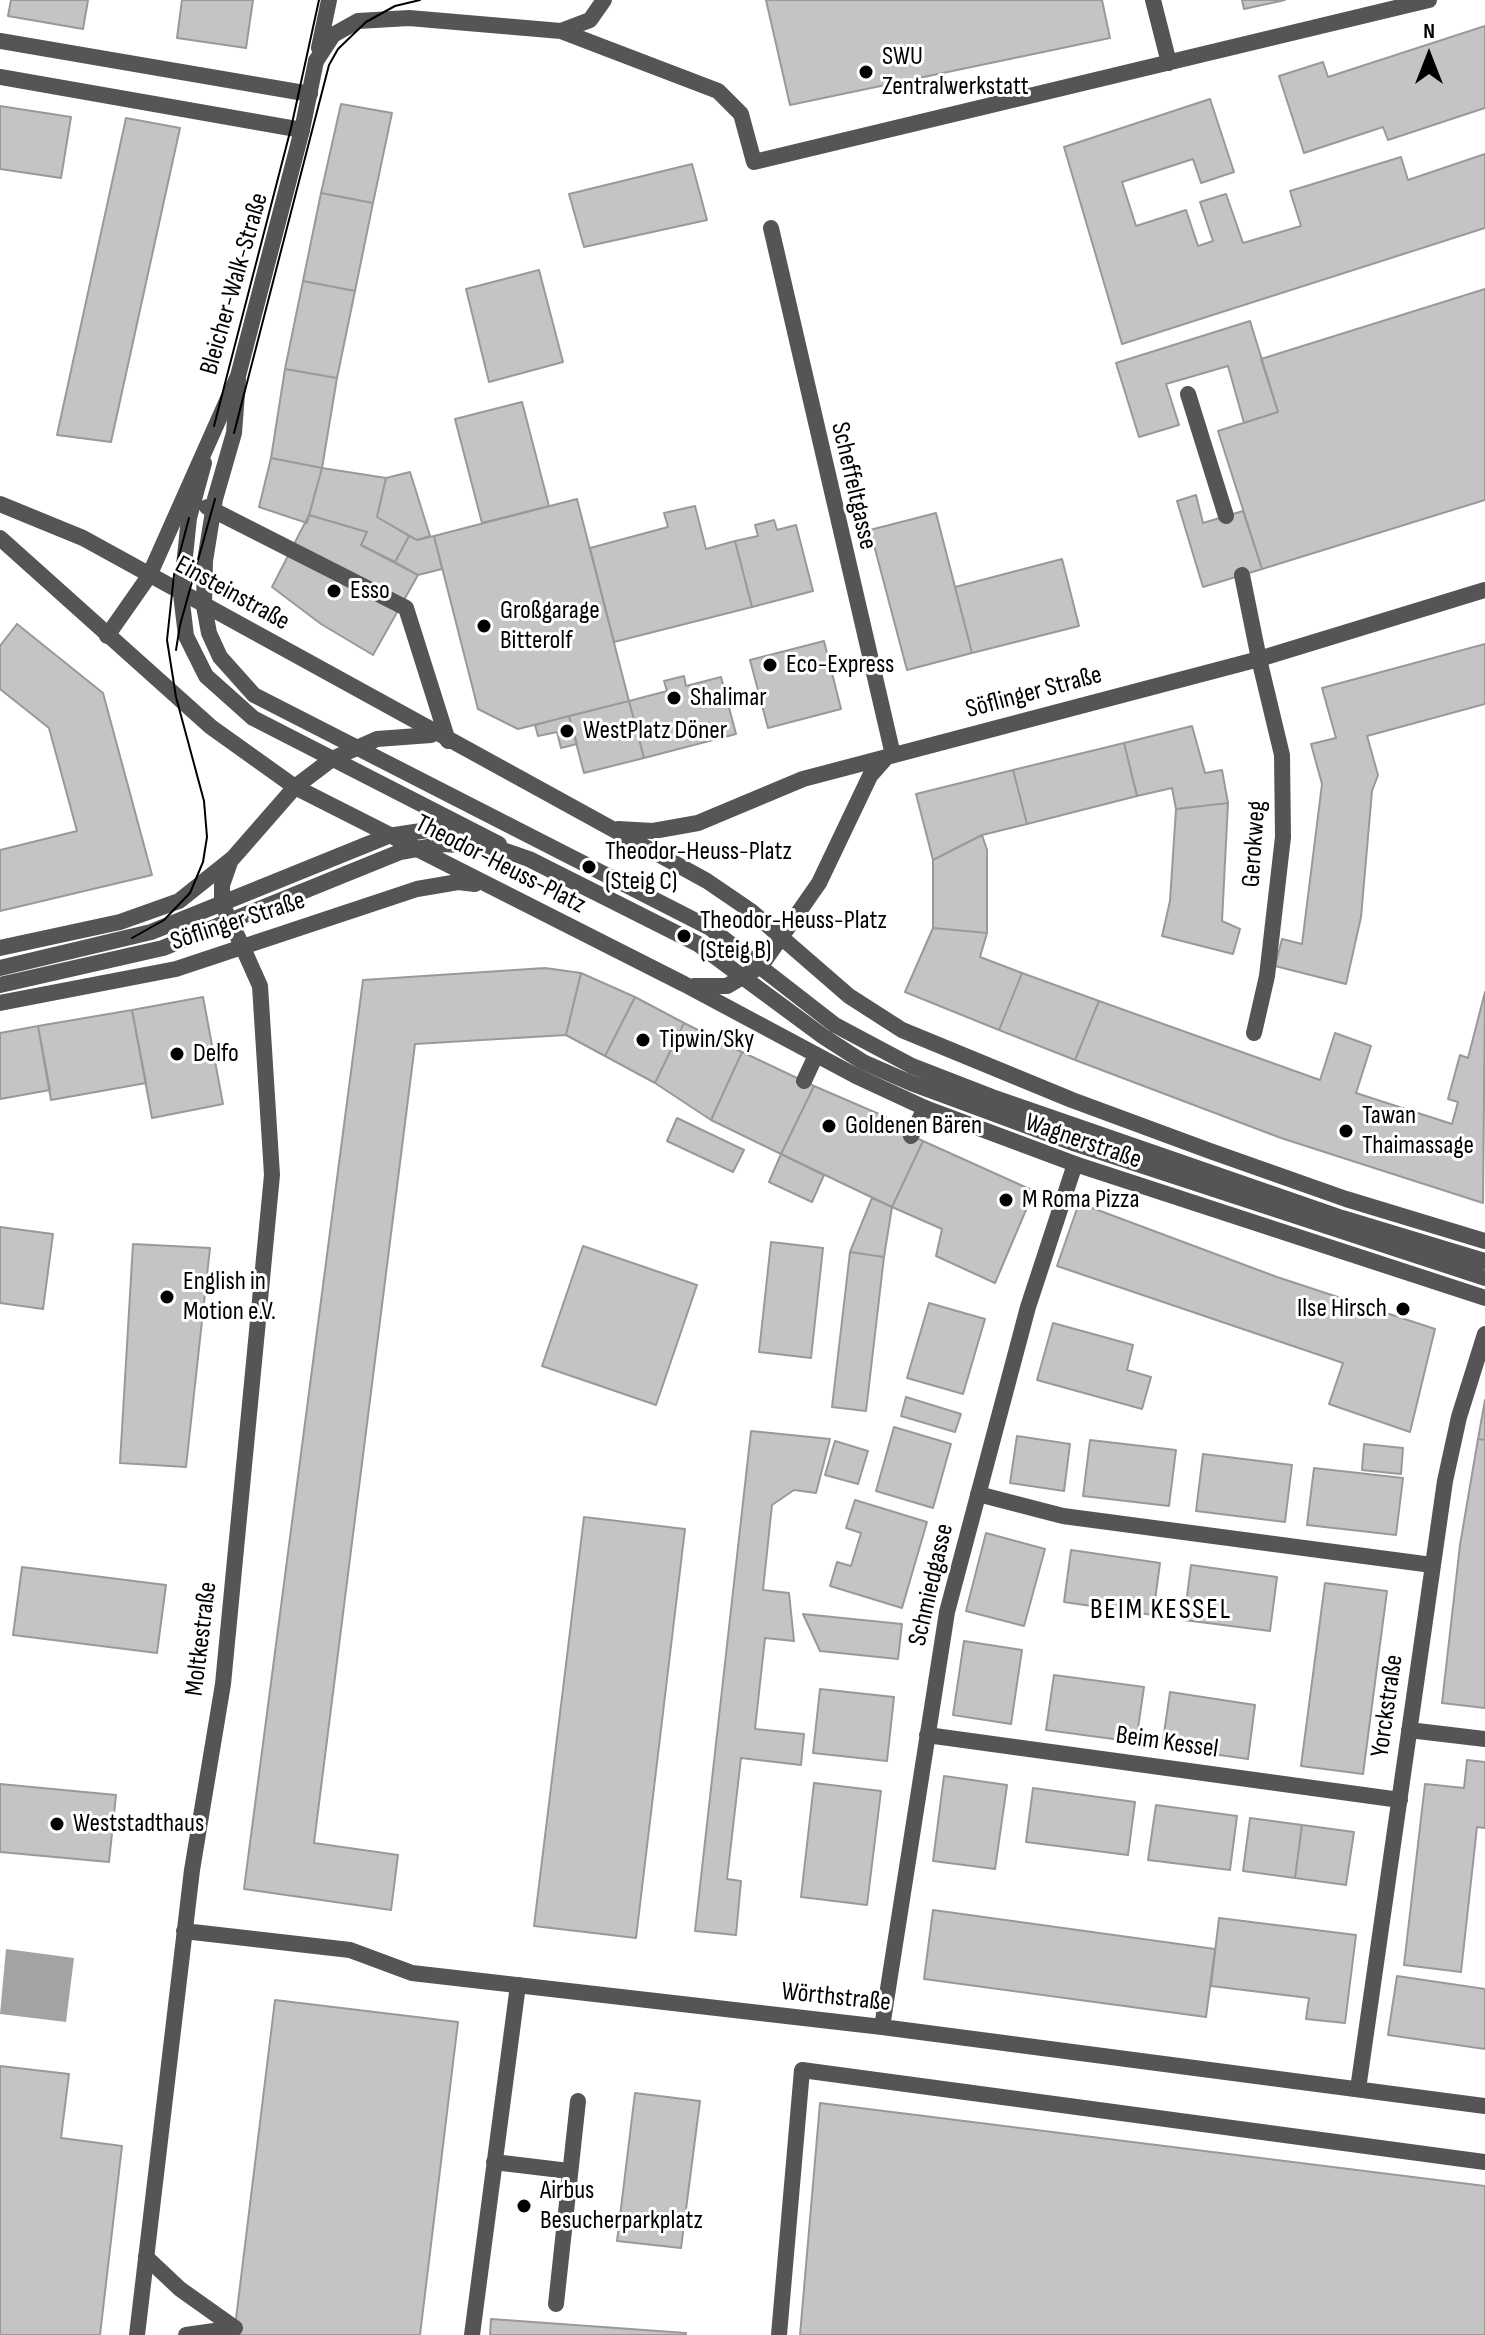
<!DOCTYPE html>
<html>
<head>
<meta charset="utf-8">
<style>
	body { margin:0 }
	#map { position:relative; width:1485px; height:2335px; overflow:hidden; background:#fff; font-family:"Sofia Sans Condensed",sans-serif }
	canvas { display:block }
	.north { position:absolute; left:1389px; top:16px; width:80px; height:80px; -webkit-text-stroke:6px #fff; paint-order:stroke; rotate:0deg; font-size:22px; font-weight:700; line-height:32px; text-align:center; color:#000 }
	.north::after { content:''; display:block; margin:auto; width:28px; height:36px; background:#000; clip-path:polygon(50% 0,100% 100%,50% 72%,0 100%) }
</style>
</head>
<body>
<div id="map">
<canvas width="1485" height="2335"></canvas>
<div class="north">N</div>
</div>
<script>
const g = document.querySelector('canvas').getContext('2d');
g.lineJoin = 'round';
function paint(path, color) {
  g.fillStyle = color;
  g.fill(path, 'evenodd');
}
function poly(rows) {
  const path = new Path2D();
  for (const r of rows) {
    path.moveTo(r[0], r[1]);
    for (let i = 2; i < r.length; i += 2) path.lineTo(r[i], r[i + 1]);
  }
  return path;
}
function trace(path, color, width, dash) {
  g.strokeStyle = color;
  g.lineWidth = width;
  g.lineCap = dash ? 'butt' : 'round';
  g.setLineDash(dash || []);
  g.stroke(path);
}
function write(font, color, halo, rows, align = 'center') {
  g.font = font + ' "Sofia Sans Condensed",sans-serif';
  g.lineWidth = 6;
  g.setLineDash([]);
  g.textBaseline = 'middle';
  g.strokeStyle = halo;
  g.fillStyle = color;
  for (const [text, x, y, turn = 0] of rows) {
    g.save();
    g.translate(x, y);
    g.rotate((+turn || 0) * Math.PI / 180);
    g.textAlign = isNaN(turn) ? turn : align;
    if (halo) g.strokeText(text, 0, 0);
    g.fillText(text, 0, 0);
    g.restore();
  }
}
const water = poly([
	[6,1949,74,1958,66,2022,0,2014]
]);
const building = poly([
	[11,0,88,0,83,29,8,16,11,0],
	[182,0,253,0,246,48,177,38,182,0],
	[766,0,1102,0,1110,38,790,105,766,0],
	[1242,0,1285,0,1244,9,1242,0],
	[1485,26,1485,108,1388,140,1383,127,1304,153,1279,76,1323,62,1328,77,1485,26],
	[1210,99,1234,172,1201,183,1193,159,1122,182,1136,226,1186,210,1198,246,1213,241,1200,202,1226,194,1243,243,1301,226,1290,191,1401,157,1408,180,1485,154,1485,228,1122,344,1064,147,1210,99],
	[341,104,392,113,373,203,321,193,341,104],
	[0,106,71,117,61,178,0,169,0,106],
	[126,118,180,128,111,442,57,435,126,118],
	[692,164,707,220,584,247,569,194,692,164],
	[321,193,373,203,355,291,303,281,321,193],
	[539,270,563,362,489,382,466,289,539,270],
	[303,281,355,291,337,378,285,369,303,281],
	[1485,289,1485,500,1262,569,1218,431,1278,412,1261,359,1485,289],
	[1250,321,1278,412,1244,423,1228,366,1166,384,1179,425,1139,437,1116,363,1250,321],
	[285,369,337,378,322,468,271,458,285,369],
	[522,402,549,506,482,523,455,419,522,402],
	[271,458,322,468,307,523,259,507,271,458],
	[322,468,386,478,377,517,409,536,395,562,361,545,367,532,309,515,322,468],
	[410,472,430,536,417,540,377,517,386,478,410,472],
	[1196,495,1203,523,1243,511,1262,569,1203,587,1177,501,1196,495],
	[577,499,629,701,518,729,478,709,434,536,577,499],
	[695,506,706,549,735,541,752,607,614,642,590,548,668,527,664,513,695,506],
	[936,513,972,653,907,670,870,530,936,513],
	[309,515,367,532,361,545,418,575,373,655,321,624,272,587,309,515],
	[774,520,777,530,796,525,813,591,752,607,735,541,758,536,755,525,774,520],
	[409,536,417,540,434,536,442,569,418,575,395,562,409,536],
	[1062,559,1079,626,972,653,955,587,1062,559],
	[17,624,103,693,152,875,0,911,0,850,77,831,49,728,0,689,0,646,17,624],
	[824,641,841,709,768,728,750,660,824,641],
	[1485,644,1485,704,1367,736,1378,775,1372,791,1361,917,1346,984,1275,966,1282,939,1302,944,1322,784,1311,744,1336,738,1322,688,1485,644],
	[684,676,686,686,721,677,736,734,644,758,629,701,667,691,664,681,684,676],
	[629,701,644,758,584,773,569,716,629,701],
	[569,716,577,744,561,748,557,732,538,736,535,725,569,716],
	[1192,726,1205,773,1222,770,1228,803,1176,809,1172,788,1137,796,1124,743,1192,726],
	[1124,743,1137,796,1027,824,1013,770,1124,743],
	[1013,770,1027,824,982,835,933,860,916,794,1013,770],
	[1228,803,1222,921,1240,929,1233,954,1162,936,1170,901,1176,809,1228,803],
	[982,835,987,850,987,933,933,928,933,860,982,835],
	[933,928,987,933,980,957,1022,973,999,1030,905,992,933,928],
	[545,968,581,973,566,1035,415,1044,314,1843,398,1855,391,1910,244,1889,363,980,545,968],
	[581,973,635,997,605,1056,566,1035,581,973],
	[1022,973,1099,1001,1075,1060,999,1030,1022,973],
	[1485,992,1483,1203,1281,1138,1075,1060,1099,1001,1320,1080,1335,1033,1371,1046,1356,1093,1452,1124,1458,1102,1448,1099,1460,1055,1468,1058,1485,992],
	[203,997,223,1104,152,1118,132,1010,203,997],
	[635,997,684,1023,655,1083,605,1056,635,997],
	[132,1010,146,1083,51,1100,38,1026,132,1010],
	[684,1023,742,1052,711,1120,655,1083,684,1023],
	[38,1026,50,1090,0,1099,0,1033,38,1026],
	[742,1052,814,1086,781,1154,711,1120,742,1052],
	[814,1086,886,1117,884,1122,923,1141,892,1207,781,1154,814,1086],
	[677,1118,744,1150,733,1172,667,1141,677,1118],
	[923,1141,1034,1191,995,1283,936,1256,942,1229,892,1207,923,1141],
	[781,1154,824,1175,812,1202,769,1182,781,1154],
	[872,1198,892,1207,884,1257,850,1252,872,1198],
	[1079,1203,1277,1277,1435,1329,1410,1432,1329,1404,1343,1363,1057,1266,1079,1203],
	[0,1227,53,1234,43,1309,0,1303,0,1227],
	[771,1242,823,1248,811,1358,759,1352,771,1242],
	[133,1244,210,1248,186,1467,120,1463,133,1244],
	[583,1246,697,1285,656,1405,542,1366,583,1246],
	[850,1252,884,1257,866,1411,832,1407,850,1252],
	[929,1303,985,1319,963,1394,907,1378,929,1303],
	[1053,1323,1133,1345,1127,1370,1151,1377,1142,1409,1037,1380,1053,1323],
	[906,1397,961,1414,955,1432,901,1416,906,1397],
	[1485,1400,1485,1440,1478,1439,1485,1400],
	[894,1427,951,1444,933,1508,876,1491,894,1427],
	[751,1431,830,1439,816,1493,794,1490,772,1505,763,1590,789,1593,794,1641,765,1638,755,1729,804,1734,801,1765,741,1758,727,1879,741,1881,736,1935,695,1931,751,1431],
	[1017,1436,1070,1444,1064,1491,1010,1483,1017,1436],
	[1478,1439,1485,1440,1485,1708,1442,1703,1460,1545,1478,1439],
	[1090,1440,1176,1450,1169,1506,1083,1496,1090,1440],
	[835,1441,868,1451,858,1484,825,1475,835,1441],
	[1364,1444,1403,1448,1401,1474,1362,1470,1364,1444],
	[1203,1454,1292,1465,1285,1522,1196,1511,1203,1454],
	[1314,1468,1403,1478,1396,1535,1307,1525,1314,1468],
	[855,1500,927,1522,902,1608,830,1586,837,1562,851,1566,861,1533,846,1528,855,1500],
	[584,1517,685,1529,636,1938,534,1926,584,1517],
	[986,1533,1045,1549,1024,1626,966,1611,986,1533],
	[1071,1550,1160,1563,1153,1615,1064,1602,1071,1550],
	[1191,1565,1277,1577,1270,1631,1184,1620,1191,1565],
	[22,1567,166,1585,157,1653,13,1635,22,1567],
	[1325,1583,1387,1591,1363,1774,1301,1766,1325,1583],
	[803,1614,902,1624,898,1659,820,1651,803,1614],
	[964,1641,1022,1650,1011,1724,953,1715,964,1641],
	[1054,1675,1144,1687,1136,1742,1046,1730,1054,1675],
	[820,1689,894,1697,887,1761,813,1753,820,1689],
	[1170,1692,1255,1705,1248,1759,1162,1747,1170,1692],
	[1467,1760,1485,1762,1485,1828,1477,1827,1461,1972,1404,1965,1425,1784,1464,1788,1467,1760],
	[944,1776,1007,1785,995,1869,933,1861,944,1776],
	[814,1783,881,1791,867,1905,801,1897,814,1783],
	[0,1784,116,1795,109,1862,0,1852,0,1784],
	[1033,1788,1135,1802,1128,1855,1026,1842,1033,1788],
	[1156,1805,1237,1816,1230,1870,1148,1860,1156,1805],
	[1250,1818,1302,1825,1295,1878,1243,1871,1250,1818],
	[1302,1825,1354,1832,1346,1885,1295,1878,1302,1825],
	[933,1910,1215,1949,1206,2017,924,1979,933,1910],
	[1219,1918,1356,1935,1345,2023,1306,2019,1309,1998,1211,1986,1219,1918],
	[1397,1976,1485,1989,1485,2049,1388,2035,1397,1976],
	[275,2000,458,2022,420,2335,234,2335,275,2000],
	[0,2066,69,2074,61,2138,122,2146,100,2335,0,2335,0,2066],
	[635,2093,700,2101,681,2248,617,2241,635,2093],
	[820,2103,1485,2186,1485,2335,800,2335,820,2103],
	[491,2319,686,2333,686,2335,490,2335,491,2319]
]);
const service = poly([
	[1153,0,1169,63],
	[561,31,718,91,741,114,754,162,1429,0],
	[0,41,310,94],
	[319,48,329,0],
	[316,61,333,35,358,21,409,18,561,31,590,20,604,0],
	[0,77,302,130],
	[238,380,234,433,215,499,205,561,204,606,209,633,220,657,254,695,710,928,835,1025,912,1066,992,1097,1342,1218,1485,1261],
	[1188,394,1226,516],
	[204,463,189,518,181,594,186,636,206,676,253,718,499,844],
	[207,507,406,608,448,741],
	[1242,575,1259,659],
	[0,968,151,932,388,836,461,825],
	[0,985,163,948,400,852,445,844,500,849,529,859,698,944,824,1037,863,1062,911,1083,1076,1144,1485,1278],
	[804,1081,816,1055],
	[911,1136,925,1108],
	[494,2162,569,2171],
	[146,2257,180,2289,235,2328],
	[556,2304,578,2101],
	[186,2335,235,2328],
	[472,2335,518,1985],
	[779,2335,802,2070,1485,2162]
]);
const minor = poly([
	[771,228,893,755],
	[107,636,149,576,238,376,302,130,316,61],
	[1254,1033,1267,976,1283,837,1282,755,1259,659],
	[978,1494,1063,1516,1432,1565],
	[1409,1730,1485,1739],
	[927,1735,1400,1800],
	[184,1931,350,1950,412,1973,882,2027,1485,2106],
	[882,2027,947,1612,1028,1307,1075,1164],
	[1358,2089,1445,1481,1459,1417,1485,1334],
	[137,2335,192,1870,223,1684,272,1175,260,986,243,948]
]);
const tertiary = poly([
	[0,504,83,538,707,881,751,911,849,996,902,1030,1072,1100,1210,1151,1346,1199,1485,1241],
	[0,538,211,727,295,787,684,984,856,1076,925,1108,1075,1164,1485,1298],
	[618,829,653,831,698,823,803,779,1259,659,1485,590],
	[230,862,222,885,222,904,243,948],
	[0,948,120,922,179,901,233,858,295,787,332,759,377,739,431,735],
	[694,986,727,986,761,966,819,883,870,776,885,759],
	[0,1003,176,969,417,889,458,882,475,884]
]);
const tram = poly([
	[214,426,291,128,319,0],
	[234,433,329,65,338,49,366,22,395,6,420,0],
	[176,650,180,625,215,499],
	[132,938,164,920,190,893,203,862,207,837,204,801,176,697,167,640,174,575,189,518]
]);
const markers = [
	[866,72,8,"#000"],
	[334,591,8,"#000"],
	[484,626,8,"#000"],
	[770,665,8,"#000"],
	[674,698,8,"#000"],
	[567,731,8,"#000"],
	[589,867,8,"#000"],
	[684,936,8,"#000"],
	[643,1040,8,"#000"],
	[177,1054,8,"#000"],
	[829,1126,8,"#000"],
	[1346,1131,8,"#000"],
	[1006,1200,8,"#000"],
	[167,1297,8,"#000"],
	[1403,1309,8,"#000"],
	[57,1824,8,"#000"],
	[524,2206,8,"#000"]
];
const poiNames = [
	["SWU",882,57],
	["Zentralwerkstatt",882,87],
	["Esso",350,591],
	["Großgarage",500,611],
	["Bitterolf",500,641],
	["Eco-Express",786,665],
	["Shalimar",690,698],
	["WestPlatz Döner",583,731],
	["Theodor-Heuss-Platz",605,852],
	["(Steig C)",605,882],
	["Theodor-Heuss-Platz",700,921],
	["(Steig B)",700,951],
	["Tipwin/Sky",659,1040],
	["Delfo",193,1054],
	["Tawan",1362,1116],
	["Thaimassage",1362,1146],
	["Goldenen Bären",845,1126],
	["M Roma Pizza",1022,1200],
	["English in",183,1282],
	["Motion e.V.",183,1312],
	["Ilse Hirsch",1387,1309,"right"],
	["Weststadthaus",73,1824],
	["Airbus",540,2191],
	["Besucherparkplatz",540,2221]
];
const streetNames = [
	["Bleicher-Walk-Straße",235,284,-74],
	["Scheffeltgasse",853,486,77],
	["Einsteinstraße",232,594,29],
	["Söflinger Straße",1034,693,-15],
	["Gerokweg",1255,844,-86],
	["Theodor-Heuss-Platz",500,865,27],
	["Söflinger Straße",238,922,-18],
	["Wagnerstraße",1083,1142,19],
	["Schmiedgasse",932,1585,-77],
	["Moltkestraße",202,1639,-83],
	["Yorckstraße",1388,1706,-82],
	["Beim Kessel",1167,1743,8],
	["Wörthstraße",836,1998,6]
];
const neighbourhoodNames = [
	["BEIM KESSEL",1161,1611]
];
paint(water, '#a3a3a3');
paint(building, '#c4c4c4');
trace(building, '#999', 2);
trace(service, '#555', 16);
trace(minor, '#555', 16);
trace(tertiary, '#555', 16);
trace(tram, '#000', 2);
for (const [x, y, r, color] of markers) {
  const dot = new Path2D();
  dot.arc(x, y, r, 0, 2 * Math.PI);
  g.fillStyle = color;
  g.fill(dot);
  trace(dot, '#fff', 3);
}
write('26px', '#000', '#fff', poiNames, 'left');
write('26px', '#000', '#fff', streetNames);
g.letterSpacing = '2px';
write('28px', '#000', '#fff', neighbourhoodNames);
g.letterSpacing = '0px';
</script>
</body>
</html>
